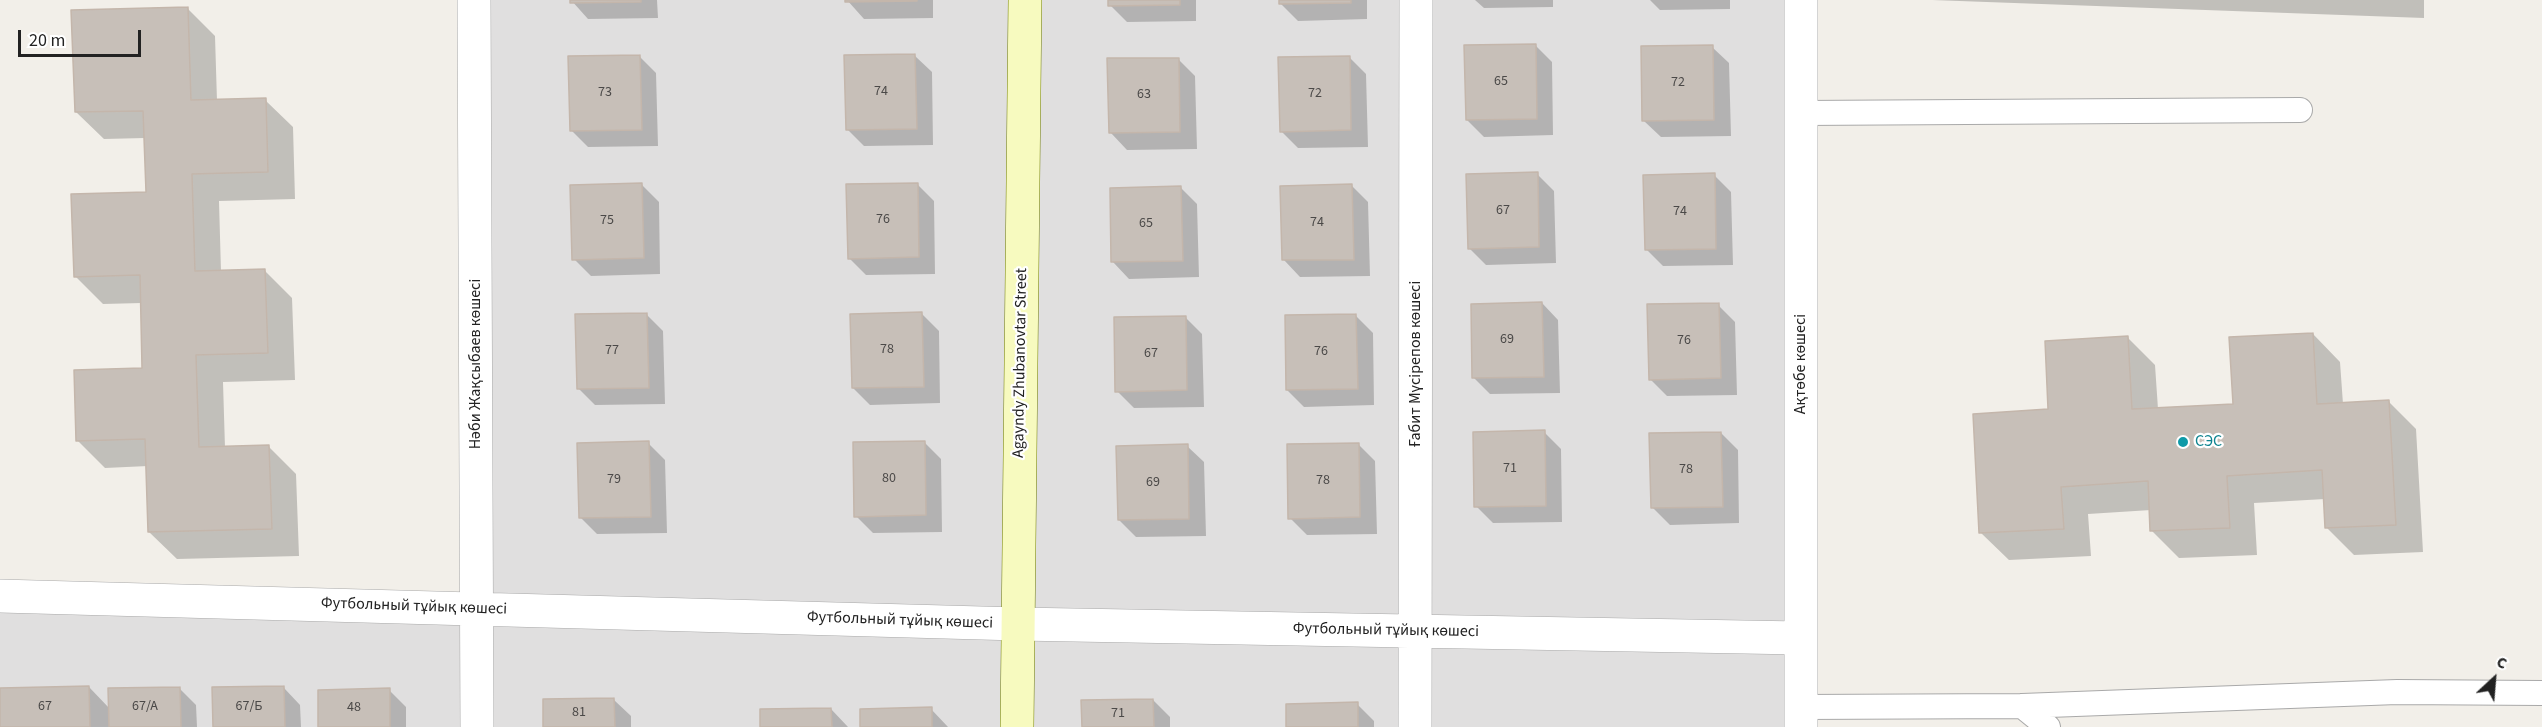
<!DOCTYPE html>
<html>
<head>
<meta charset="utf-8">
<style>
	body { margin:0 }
	#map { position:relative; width:2542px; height:727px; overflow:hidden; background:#f2efe9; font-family:"Source Sans 3",sans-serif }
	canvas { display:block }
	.north { position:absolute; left:2464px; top:649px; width:60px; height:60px; -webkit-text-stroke:4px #fff; paint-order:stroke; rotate:26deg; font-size:16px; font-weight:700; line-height:24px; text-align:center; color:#222 }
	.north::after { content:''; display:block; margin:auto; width:21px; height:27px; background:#222; clip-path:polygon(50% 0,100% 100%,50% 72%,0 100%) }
	.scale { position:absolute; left:18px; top:30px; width:123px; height:27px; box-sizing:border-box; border:3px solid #222; border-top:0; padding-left:8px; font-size:18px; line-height:21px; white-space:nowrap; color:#222; -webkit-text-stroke:4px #fff; paint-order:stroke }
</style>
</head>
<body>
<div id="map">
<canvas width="2542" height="727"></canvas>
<div class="north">С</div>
<div class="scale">20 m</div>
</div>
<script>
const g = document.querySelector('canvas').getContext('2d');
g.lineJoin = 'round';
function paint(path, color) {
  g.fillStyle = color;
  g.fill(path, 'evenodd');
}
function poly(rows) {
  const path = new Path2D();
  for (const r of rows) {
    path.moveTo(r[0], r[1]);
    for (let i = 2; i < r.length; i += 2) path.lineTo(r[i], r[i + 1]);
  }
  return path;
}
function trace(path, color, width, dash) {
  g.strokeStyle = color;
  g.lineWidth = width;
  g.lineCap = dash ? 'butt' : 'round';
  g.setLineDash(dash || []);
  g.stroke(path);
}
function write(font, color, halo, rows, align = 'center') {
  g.font = font + ' "Source Sans 3",sans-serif';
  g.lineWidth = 4.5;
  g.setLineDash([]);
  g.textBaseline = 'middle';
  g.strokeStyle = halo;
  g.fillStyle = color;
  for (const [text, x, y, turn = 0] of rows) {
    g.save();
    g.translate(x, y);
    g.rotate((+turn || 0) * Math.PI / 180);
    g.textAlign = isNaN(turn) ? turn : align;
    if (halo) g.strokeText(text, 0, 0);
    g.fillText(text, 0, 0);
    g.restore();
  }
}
const residential = poly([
	[474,0,1801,0,1801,727,0,727,0,596,477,609]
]);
const shadow = poly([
	[571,0,657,0,658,18,588,19],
	[847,0,933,0,933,18,864,19],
	[1110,0,1196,0,1196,21,1127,22,1110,5],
	[1281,0,1367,0,1367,19,1298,21,1281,4],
	[1475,0,1553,0,1553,7,1484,8],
	[1650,0,1730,0,1730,9,1660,10],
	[1932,0,2424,0,2424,18],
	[187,8,215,36,217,101,265,100,293,127,295,199,219,201,221,272,265,271,292,298,295,380,223,382,225,448,269,447,296,474,299,556,177,559,149,532,148,466,105,468,77,440,144,369,142,303,103,304,75,276,147,193,145,138,104,139,76,112],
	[1535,45,1552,62,1553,135,1484,137,1467,120],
	[1712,47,1729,63,1731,136,1661,137,1644,121],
	[639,56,656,73,658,146,588,147,571,130],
	[915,56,932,72,933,145,864,146,847,129],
	[1349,57,1366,74,1368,147,1298,148,1281,131],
	[1178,59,1195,76,1197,149,1127,150,1111,133],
	[1537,174,1554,191,1556,263,1486,265,1469,248],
	[1714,175,1731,192,1733,265,1663,266,1646,249],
	[917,184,934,201,935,274,866,275,849,258],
	[642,185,659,202,660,274,591,276,574,259],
	[1351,185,1368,202,1370,276,1300,277,1284,260],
	[1181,188,1197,204,1199,277,1129,279,1113,262],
	[1542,303,1558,320,1560,393,1490,394,1474,378],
	[1718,305,1735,322,1737,395,1667,396,1650,379],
	[646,314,663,331,665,404,595,405,578,388],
	[922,314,939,331,940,403,870,405,853,388],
	[1356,316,1373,333,1374,405,1304,407,1287,390],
	[1185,317,1202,334,1204,407,1134,408,1117,391],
	[2313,334,2340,362,2343,404,2388,401,2416,429,2423,552,2354,555,2327,528,2325,499,2254,503,2257,555,2179,558,2152,531,2151,510,2088,514,2091,556,2009,560,1981,533,2050,411,2128,338,2155,365,2158,409,2234,405],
	[1544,432,1561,449,1562,522,1493,523,1476,506],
	[1721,433,1738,450,1739,523,1670,525,1653,508],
	[924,442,941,459,942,532,873,533,856,516],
	[648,443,665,460,667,533,597,534,580,517],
	[1358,444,1375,461,1377,534,1307,535,1290,518],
	[1187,446,1204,462,1206,536,1136,537,1119,520],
	[89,687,110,709,179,688,196,705,197,727,0,727,0,689],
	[284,688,300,705,301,727,215,727],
	[389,690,406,707,406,727,320,727],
	[614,700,631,716,631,727,545,727],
	[1153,700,1170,717,1170,727,1084,727],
	[1357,704,1374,721,1374,727,1288,727],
	[831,709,848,727,761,727],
	[931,709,948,727,862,727]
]);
const building = poly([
	[570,0,641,0,641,2,570,3,570,0],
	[845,0,917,0,917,1,845,2,845,0],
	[1108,0,1180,0,1180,5,1108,6,1108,0],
	[1279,0,1351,0,1351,3,1279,4,1279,0],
	[188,7,191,100,266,98,268,172,192,174,195,271,265,269,268,353,196,355,199,447,269,445,272,529,148,532,145,439,76,441,74,370,142,368,140,275,74,277,71,194,146,192,143,111,75,112,71,10,188,7],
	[1536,44,1537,119,1466,120,1464,45,1536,44],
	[1713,45,1714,120,1642,121,1641,46,1713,45],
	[915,54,917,129,846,130,844,55,915,54],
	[640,55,642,130,570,131,568,56,640,55],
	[1350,56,1351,130,1280,132,1278,57,1350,56],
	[1107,58,1179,58,1180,132,1109,133,1107,58],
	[1538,172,1539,247,1468,249,1466,174,1538,172],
	[1715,173,1716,249,1645,250,1643,175,1715,173],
	[642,183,644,258,572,260,570,185,642,183],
	[918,183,919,257,848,259,846,184,918,183],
	[1352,184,1354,260,1282,260,1280,186,1352,184],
	[1181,186,1183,261,1111,262,1110,188,1181,186],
	[1542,302,1544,377,1472,378,1471,304,1542,302],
	[1719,303,1721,378,1649,380,1647,304,1719,303],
	[922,312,924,387,852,388,850,314,922,312],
	[647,313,649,388,577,389,575,314,647,313],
	[1356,314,1358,389,1286,390,1285,315,1356,314],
	[1186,316,1187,390,1115,392,1114,317,1186,316],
	[2313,333,2317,404,2389,400,2396,525,2325,528,2322,470,2227,476,2230,528,2150,531,2148,481,2061,487,2064,529,1979,533,1973,414,2048,409,2045,341,2128,336,2132,409,2233,404,2229,337,2313,333],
	[1545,430,1546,506,1474,507,1473,432,1545,430],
	[1721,432,1723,507,1651,508,1649,433,1721,432],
	[649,441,651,517,579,518,577,443,649,441],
	[925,441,926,515,854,517,853,442,925,441],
	[1359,443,1360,517,1288,519,1287,444,1359,443],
	[1188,444,1189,519,1118,520,1116,446,1188,444],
	[89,686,90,727,0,727,0,688,89,686],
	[284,686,285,727,213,727,212,687,284,686],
	[180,687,181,727,109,727,108,688,180,687],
	[390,688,390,727,318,727,318,690,390,688],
	[614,698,615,727,543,727,543,699,614,698],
	[1153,699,1154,727,1082,727,1081,700,1153,699],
	[1358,702,1358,727,1286,727,1286,704,1358,702],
	[932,707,932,727,860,727,860,709,932,707],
	[831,708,832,727,760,727,760,709,831,708]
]);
const lane = poly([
	[1801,113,2300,110],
	[2022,706,2048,727],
	[1801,707,2022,706,2397,692,2542,693]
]);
const street = poly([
	[474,0,477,727],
	[0,596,1018,624,1800,638],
	[1415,727,1416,0],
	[1801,727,1801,0]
]);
const secondary = poly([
	[1017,727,1025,0]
]);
const markers = [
	[2183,442,6,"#0f9aa8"]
];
const numberNames = [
	["65",1501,82],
	["72",1678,83],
	["74",881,92],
	["73",605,93],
	["72",1315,94],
	["63",1144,95],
	["67",1503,211],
	["74",1680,212],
	["76",883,220],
	["75",607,221],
	["74",1317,223],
	["65",1146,224],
	["69",1507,340],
	["76",1684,341],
	["78",887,350],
	["77",612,351],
	["76",1321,352],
	["67",1151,354],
	["71",1510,469],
	["78",1686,470],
	["80",889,479],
	["79",614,480],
	["78",1323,481],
	["69",1153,483],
	["67",45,707],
	["67/А",145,707],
	["67/Б",249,707],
	["48",354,708],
	["81",579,713],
	["71",1118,714]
];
const streetNames = [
	["Agayndy Zhubanovtar Street",1021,363,-89],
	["Нәби Жақсыбаев көшесі",476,364,-90],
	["Ғабит Мүсірепов көшесі",1416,364,-90],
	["Ақтөбе көшесі",1801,364,-90],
	["Футбольный тұйық көшесі",414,607,2],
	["Футбольный тұйық көшесі",900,621,2],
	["Футбольный тұйық көшесі",1386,631,1]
];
const cultureNames = [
	["СЭС",2195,442]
];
paint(residential, '#e0dfdf');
paint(shadow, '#0003');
paint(building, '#c7bfb8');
trace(building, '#c4b6ab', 1.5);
trace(lane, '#a9a9a9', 26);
trace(street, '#a9a9a9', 34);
trace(secondary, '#707d05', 34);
trace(lane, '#fff', 24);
trace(street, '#fff', 33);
trace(secondary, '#f7fabf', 33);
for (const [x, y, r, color] of markers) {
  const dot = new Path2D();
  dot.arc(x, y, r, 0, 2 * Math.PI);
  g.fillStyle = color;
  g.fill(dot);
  trace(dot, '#fff', 2);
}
write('14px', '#4b4948', null, numberNames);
write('16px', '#222', '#fff', streetNames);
write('16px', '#0d838f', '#fff', cultureNames, 'left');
</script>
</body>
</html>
